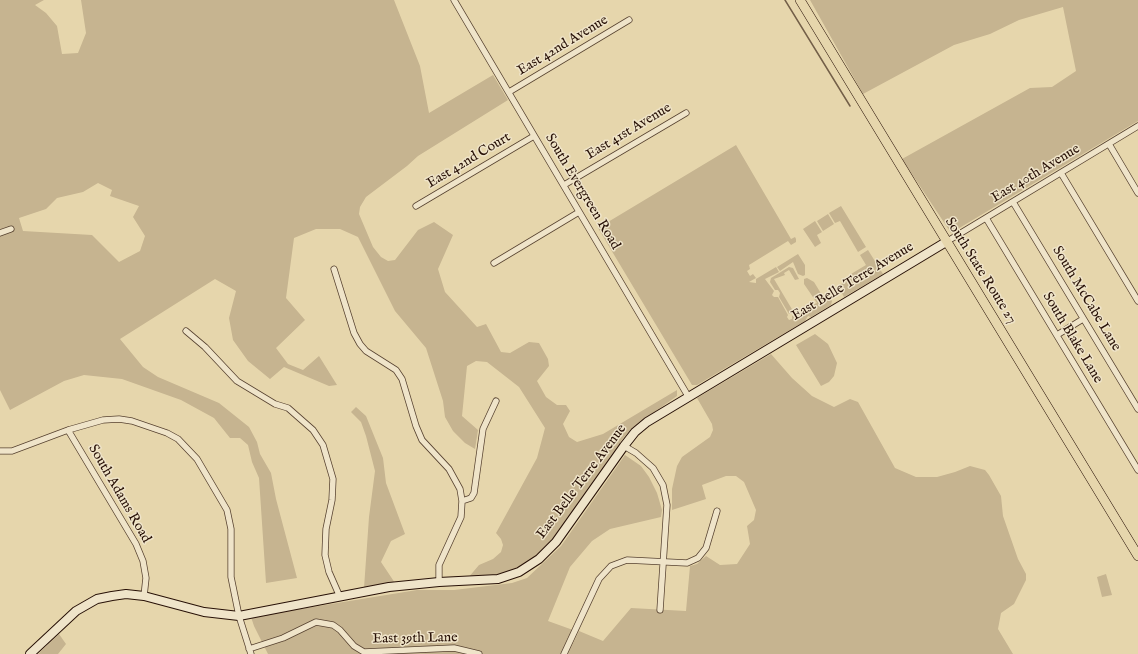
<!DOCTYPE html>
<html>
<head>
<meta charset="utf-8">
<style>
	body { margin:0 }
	canvas { display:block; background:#e6d6ac }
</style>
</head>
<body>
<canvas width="1138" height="654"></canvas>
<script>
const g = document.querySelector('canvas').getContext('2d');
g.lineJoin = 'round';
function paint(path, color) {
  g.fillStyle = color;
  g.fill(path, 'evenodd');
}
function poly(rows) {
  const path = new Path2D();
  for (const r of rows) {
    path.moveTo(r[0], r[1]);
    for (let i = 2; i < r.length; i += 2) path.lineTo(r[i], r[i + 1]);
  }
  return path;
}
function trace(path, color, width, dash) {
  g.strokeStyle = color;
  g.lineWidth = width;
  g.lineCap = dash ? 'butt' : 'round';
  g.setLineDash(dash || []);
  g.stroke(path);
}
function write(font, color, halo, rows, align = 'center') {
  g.font = font + ' "IM FELL English",serif';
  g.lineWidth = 3;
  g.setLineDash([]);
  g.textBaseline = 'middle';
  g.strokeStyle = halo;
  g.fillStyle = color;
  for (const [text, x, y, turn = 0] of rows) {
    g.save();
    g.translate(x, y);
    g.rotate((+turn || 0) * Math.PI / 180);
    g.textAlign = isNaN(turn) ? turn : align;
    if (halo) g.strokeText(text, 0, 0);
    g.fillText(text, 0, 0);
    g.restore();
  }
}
const green = poly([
	[0,0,44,0,35,5,46,13,57,26,62,54,78,53,86,33,81,0,394,0,420,66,429,113,493,75,508,100,418,156,407,166,366,197,360,207,359,214,373,247,381,257,388,261,395,260,418,230,434,222,453,235,438,269,445,292,477,327,486,324,501,352,510,353,529,342,539,343,548,359,549,366,537,381,546,397,557,405,566,405,570,411,563,424,569,437,577,442,603,434,677,390,677,396,639,423,624,437,547,547,529,561,513,570,493,576,468,578,479,565,493,559,501,552,503,545,501,539,496,533,537,458,545,428,519,387,487,362,476,361,467,366,462,416,478,430,475,449,465,443,453,431,445,417,443,401,426,348,395,311,358,237,340,229,316,229,294,238,286,298,305,320,276,348,288,364,303,370,319,356,337,385,329,386,284,367,270,379,248,361,233,340,229,318,236,291,215,279,120,339,143,367,158,377,219,403,249,427,257,442,260,454,271,473,276,499,297,578,266,583,259,478,252,462,248,445,240,438,230,438,214,418,181,400,122,379,84,375,64,381,10,410,0,390],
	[98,183,112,190,110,196,139,206,133,217,145,236,140,251,119,262,92,235,23,231,19,218,46,209,57,198,83,192],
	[810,0,1138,0,1138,121,951,233,902,159,1030,88,1052,87,1076,71,1063,7,1019,20,990,34,954,45,863,94],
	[736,145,791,239,795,237,796,239,796,242,791,245,788,241,749,265,750,269,747,271,750,276,753,274,756,278,749,282,756,283,756,279,776,267,779,272,765,279,774,291,772,295,774,297,778,297,788,315,787,317,789,320,792,319,792,316,798,313,805,314,807,311,807,307,817,303,804,284,804,279,807,278,814,282,825,300,830,297,832,301,831,305,811,317,808,316,805,321,697,385,692,385,598,228],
	[841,206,866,247,858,252,840,221,835,223,829,213],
	[828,214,834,224,823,231,817,221],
	[815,221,822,232,817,235,821,243,815,247,803,229],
	[868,250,883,274,844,297,838,286,853,277,851,274,866,265,860,255],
	[798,254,805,265,805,275,803,276,798,274,793,262,780,271,777,267],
	[789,267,793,268,799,279,795,280,789,270,784,273,785,275,774,279,793,311,797,309,797,312,793,314,789,314,779,297,780,293,778,290,775,290,770,282,771,278],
	[815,334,828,344,837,363,834,376,829,382,821,386,796,345],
	[771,354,792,378,812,396,834,407,850,399,858,402,895,468,916,477,937,477,955,472,970,466,985,470,989,475,1001,496,1003,516,1018,559,1026,574,1026,580,1014,604,1001,613,998,629,1013,654,568,654,579,631,603,641,631,608,686,611,690,566,697,564,706,556,720,565,737,564,750,544,747,526,754,520,756,510,744,482,736,476,726,476,702,485,706,499,672,510,672,489,677,466,682,457,710,437,713,430,712,424,697,398],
	[356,407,366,416,383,458,386,483,405,534,391,541,381,562,395,583,364,588,369,517,375,471,366,436,361,422,351,412],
	[625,455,641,466,649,477,657,493,662,510,661,517,610,529,592,541,570,567,548,621,573,630,562,654,268,654,254,626,251,617,417,590,454,590,512,583,527,578,561,546],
	[1106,574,1112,595,1102,597,1097,577],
	[59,634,66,644,58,654,38,654]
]);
const stream = poly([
	[785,0,850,106]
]);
const street = poly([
	[454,0,688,396],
	[509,92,629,20],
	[1109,144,1138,193],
	[1061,173,1138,301],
	[564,185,686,113],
	[1013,202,1138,409],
	[416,206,534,136],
	[986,218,1138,470],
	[0,233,11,229],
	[946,242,1138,126],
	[494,263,579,212],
	[334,269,354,333,360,344,366,351,396,370,402,379,416,426,422,440,449,469,460,489,462,501,461,517,439,565,439,582],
	[186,331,205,347,237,381,275,404,288,408,313,430,323,445,333,479,332,500,326,529,325,555,329,572,340,597],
	[1057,335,1083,319],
	[68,430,136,544,143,561,146,578,144,596],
	[624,446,636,453,653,468,663,485,667,505,660,610],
	[0,451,12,451,68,430,103,420,119,419,132,421,167,433,178,439,197,459,227,510,231,529,231,577,239,616,251,654],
	[462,501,471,498,474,493,483,429,496,401],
	[249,649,283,638,316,622,333,625,340,630,354,646,364,652,454,648,479,654],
	[564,654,599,579,611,566,627,560,687,563,698,558,706,548,717,511]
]);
const secondary = poly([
	[30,654,76,611,97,599,112,596,126,594,144,596,204,612,239,616,389,587,439,582,498,579,519,572,539,559,556,542,624,446,635,432,647,422,946,242]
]);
const primary = poly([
	[800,0,1138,556]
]);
const streetNames = [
	["East 42nd Avenue",563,46,-31],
	["East 41st Avenue",629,132,-31],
	["East 42nd Court",469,161,-31],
	["East 40th Avenue",1036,174,-31],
	["South Evergreen Road",582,192,59],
	["South State Route 27",980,271,58],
	["East Belle Terre Avenue",853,282,-31],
	["South McCabe Lane",1086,299,59],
	["South Blake Lane",1072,338,59],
	["East Belle Terre Avenue",582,482,-53],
	["South Adams Road",119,494,60],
	["East 39th Lane",415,639,-1]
];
paint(green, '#c6b490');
trace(stream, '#735f48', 1.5);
trace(street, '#574230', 7);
trace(secondary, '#271006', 10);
trace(primary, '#271006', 10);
trace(street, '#efe4c9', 5.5);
trace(secondary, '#efe4c9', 8);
trace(primary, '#e6d6ac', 9);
write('14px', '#271006', '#efe4c9', streetNames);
</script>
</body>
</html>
